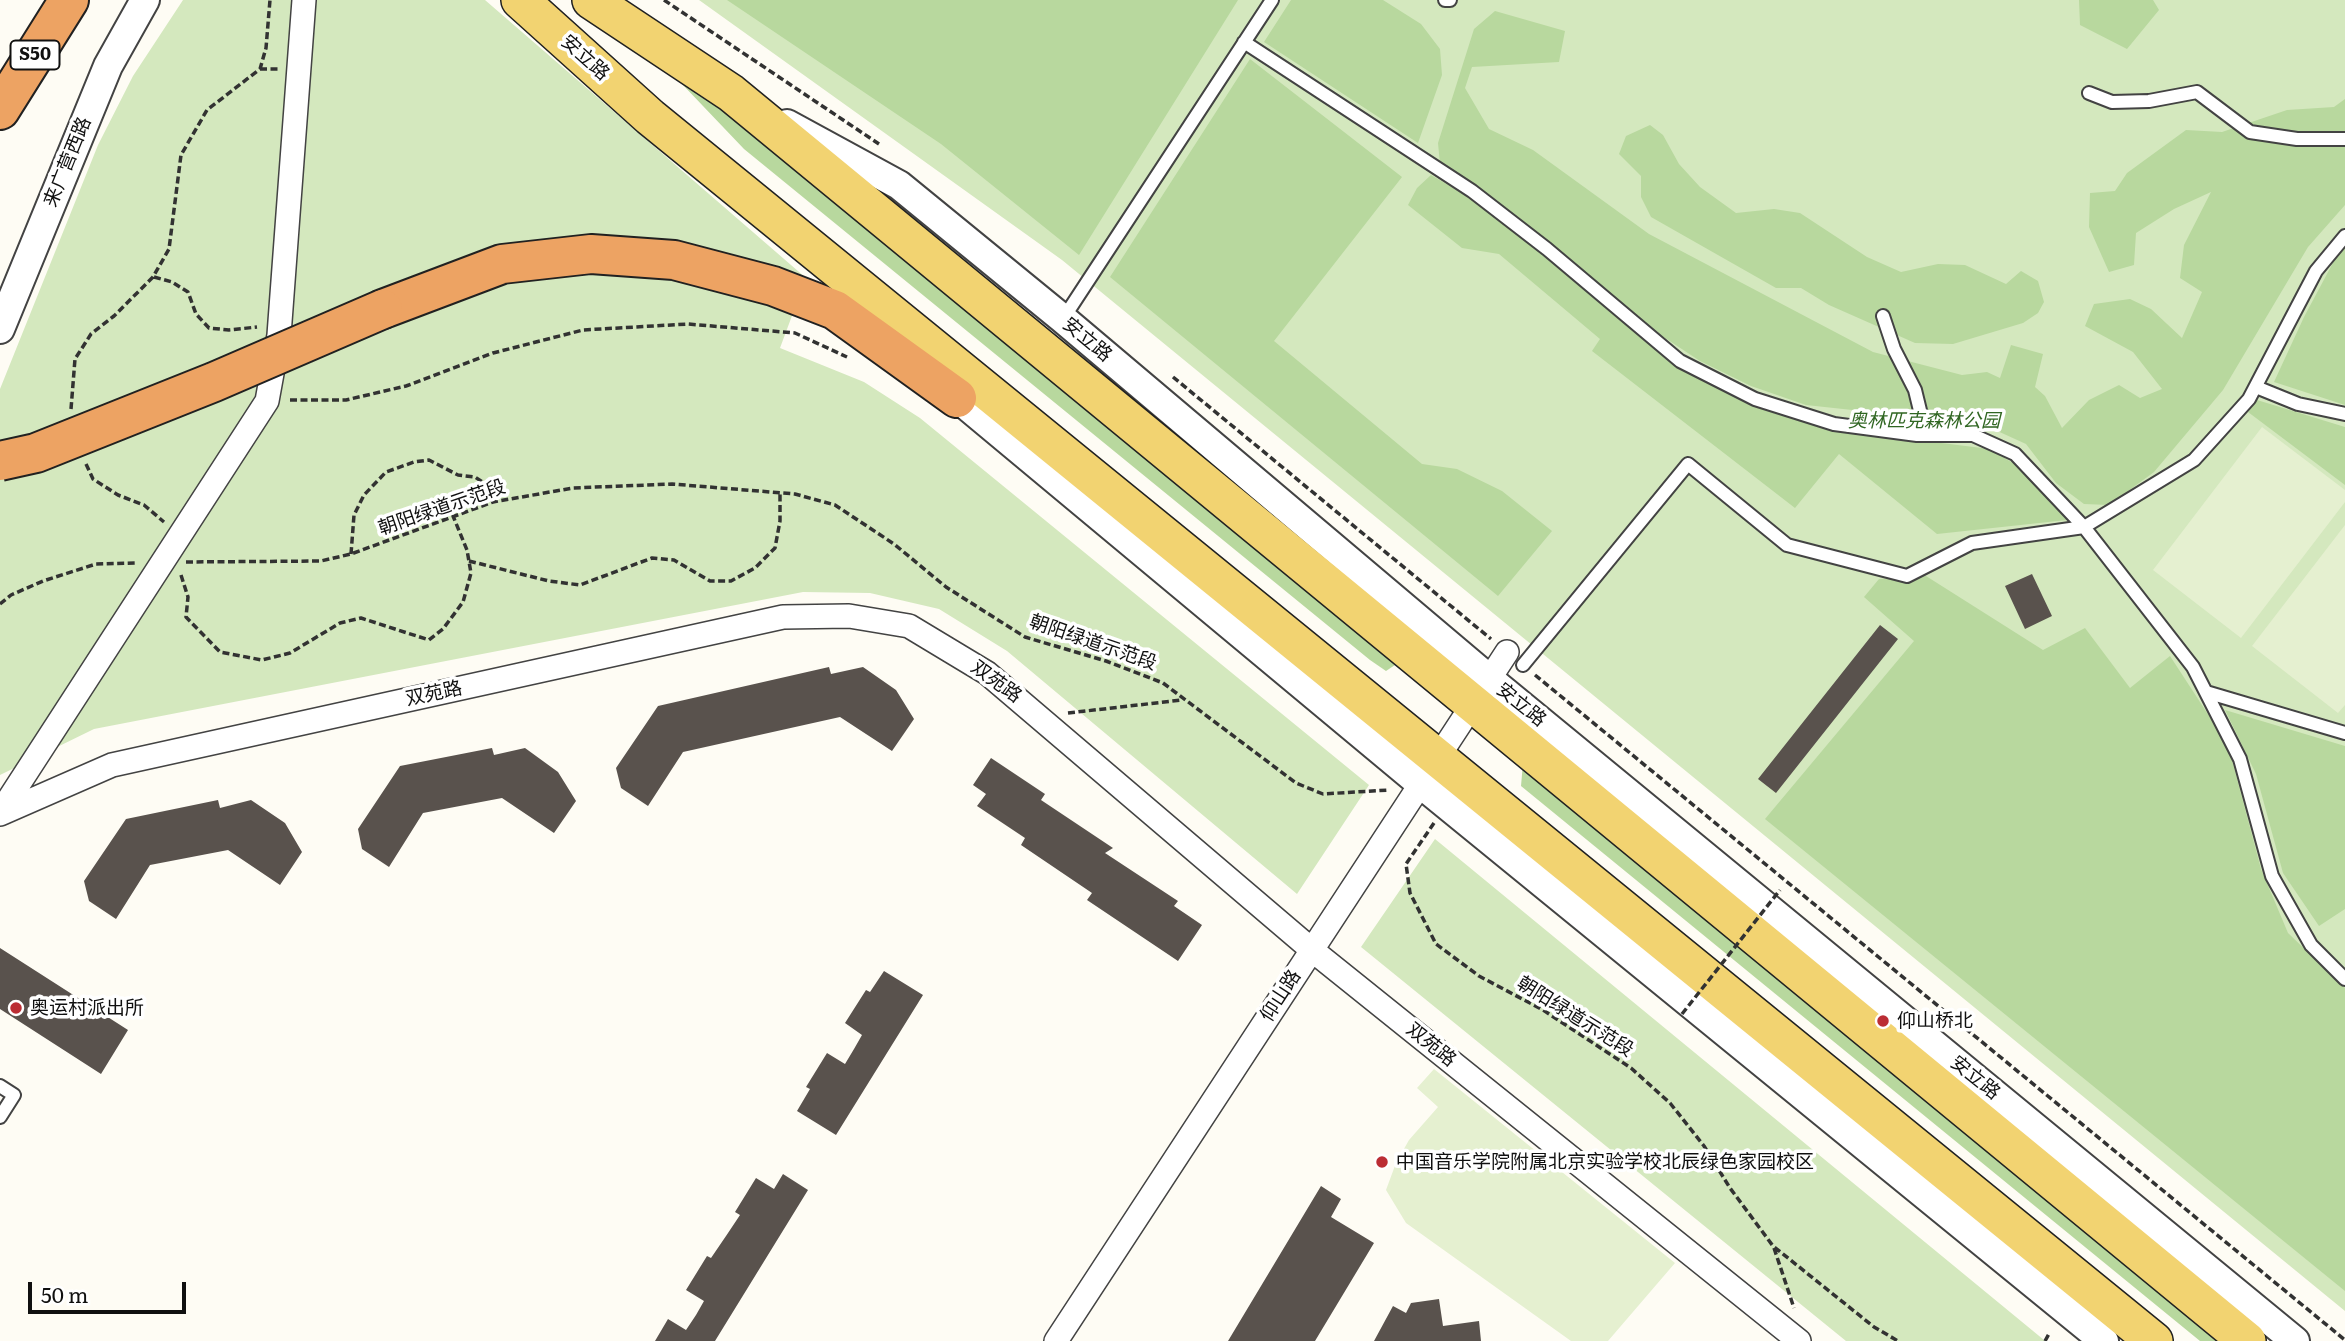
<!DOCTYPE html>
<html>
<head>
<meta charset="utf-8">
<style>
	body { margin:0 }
	#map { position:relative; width:2345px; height:1341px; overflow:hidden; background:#fefcf4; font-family:Literata,serif }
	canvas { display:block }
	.scale { position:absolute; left:28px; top:1282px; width:158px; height:32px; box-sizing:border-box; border:4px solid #101010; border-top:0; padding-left:9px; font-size:21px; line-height:24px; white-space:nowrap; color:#101010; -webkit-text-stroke:5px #fff; paint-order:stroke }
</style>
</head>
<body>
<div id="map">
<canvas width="2345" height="1341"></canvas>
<div class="scale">50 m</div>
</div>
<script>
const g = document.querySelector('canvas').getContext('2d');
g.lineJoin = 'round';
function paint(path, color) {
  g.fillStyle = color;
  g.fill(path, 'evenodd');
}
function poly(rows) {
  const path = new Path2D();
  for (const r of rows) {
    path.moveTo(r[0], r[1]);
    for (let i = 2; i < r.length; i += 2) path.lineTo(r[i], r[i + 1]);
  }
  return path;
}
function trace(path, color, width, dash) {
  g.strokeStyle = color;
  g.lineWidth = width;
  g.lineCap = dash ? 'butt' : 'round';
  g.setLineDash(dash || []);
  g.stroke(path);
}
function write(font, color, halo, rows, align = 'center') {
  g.font = font + ' Literata,"Noto Sans SC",serif';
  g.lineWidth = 7;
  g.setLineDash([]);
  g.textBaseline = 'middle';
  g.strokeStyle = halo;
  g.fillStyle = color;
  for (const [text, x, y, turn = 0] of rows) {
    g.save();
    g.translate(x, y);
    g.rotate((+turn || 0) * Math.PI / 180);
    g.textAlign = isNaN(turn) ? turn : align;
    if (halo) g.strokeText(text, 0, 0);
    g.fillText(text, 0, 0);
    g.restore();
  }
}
const green = poly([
	[183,0,485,0,806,278,780,348,864,382,920,418,1369,785,1297,894,1007,651,939,609,870,593,803,592,94,729,0,775,0,389,98,145,133,76],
	[699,0,2345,0,2345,1311,1062,260],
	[1435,839,2044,1340,2046,1341,1846,1341,1361,947]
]);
const forest = poly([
	[727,0,1238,0,1079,255,941,144],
	[1291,0,1383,0,1421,24,1440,49,1442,75,1418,143,1264,42],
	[2079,0,2153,0,2159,10,2127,49,2080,25],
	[1495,11,1565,31,1559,62,1472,67,1465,88,1489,129,1533,150,1649,234,1873,352,1962,375,1987,372,2000,378,2011,345,2043,354,2035,387,2045,396,2062,428,2089,400,2119,385,2140,398,2162,389,2133,352,2085,326,2094,304,2130,299,2151,309,2182,338,2202,292,2180,278,2184,245,2211,192,2174,209,2136,233,2134,265,2109,272,2089,227,2090,193,2115,191,2127,173,2186,130,2222,132,2287,110,2334,107,2345,99,2345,205,2308,247,2223,390,2154,472,2109,505,2084,504,2056,483,2026,444,1982,424,1806,405,1751,386,1700,361,1656,332,1573,263,1440,164,1438,143,1474,29],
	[641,41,1398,663,1386,671,1370,660,744,149],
	[1250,59,1402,177,1274,341,1422,464,1457,469,1502,491,1552,531,1498,596,1110,277],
	[1650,125,1663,135,1679,164,1700,187,1736,213,1774,209,1800,213,1867,257,1901,272,1938,264,1965,265,2006,284,2021,271,2038,281,2044,302,2038,313,2023,323,1953,344,1915,343,1829,305,1801,288,1776,288,1651,217,1641,197,1641,176,1619,154,1626,136],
	[1431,175,1472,199,1545,254,1674,361,1751,403,1800,420,1860,433,1990,449,2016,465,2067,520,1937,534,1839,454,1795,508,1592,351,1600,339,1499,254,1462,248,1408,205,1417,188],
	[2345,248,2345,405,2274,382,2304,317,2335,259],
	[2257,400,2345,427,2345,485,2248,412],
	[1926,576,2043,650,2085,628,2130,688,2170,656,2228,745,2261,869,2288,933,2345,988,2345,1291,1765,819,1914,641,1864,597,1879,579],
	[2225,710,2345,746,2345,909,2319,926,2283,873,2256,774],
	[1523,763,2252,1341,2200,1341,1521,786]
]);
const pitch = poly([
	[2262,427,2345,490,2345,502,2241,638,2153,570],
	[2345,525,2345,705,2338,713,2252,646],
	[1434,1069,1675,1263,1608,1341,1571,1341,1406,1223,1386,1190,1396,1163,1409,1140,1438,1107,1417,1088]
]);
const building = poly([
	[2032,574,2052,616,2025,629,2005,586],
	[1880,625,1898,639,1776,793,1758,779],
	[829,667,831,674,863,667,896,690,914,719,892,751,840,717,683,752,648,806,621,788,616,768,658,706],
	[492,748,494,755,525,748,558,772,576,801,554,833,502,798,423,813,389,867,362,849,358,829,400,766],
	[991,758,1045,794,1041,800,1113,848,1105,853,1178,901,1174,906,1202,925,1178,961,1087,900,1092,893,1021,845,1025,838,977,806,986,794,973,785],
	[218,800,220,808,251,800,285,823,302,852,280,885,228,850,150,865,116,919,89,901,84,881,126,819],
	[0,948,128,1030,101,1074,0,1009],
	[884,971,923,995,836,1135,797,1111,810,1089,806,1087,827,1053,845,1064,854,1049,862,1035,845,1023,866,990,870,992],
	[783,1174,808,1190,715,1341,655,1341,668,1319,686,1330,696,1315,704,1301,686,1290,707,1256,711,1258,726,1236,740,1215,735,1212,756,1178,774,1189],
	[1321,1186,1341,1199,1331,1217,1374,1243,1315,1341,1228,1341],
	[1439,1299,1443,1326,1479,1321,1481,1341,1374,1341,1393,1306,1406,1313,1411,1303]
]);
const path = poly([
	[664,0,879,144],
	[260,69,280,69],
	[154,277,172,282,188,292,196,314,209,328,229,330,257,327],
	[1173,377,1491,639],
	[290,400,346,400,406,386,493,353,583,330,688,324,795,333,847,357],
	[71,409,75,359,91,334,114,316,153,277,169,249,181,155,207,110,260,69,266,48,270,0],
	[86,464,93,479,118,495,144,505,164,522],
	[351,554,354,515,364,495,386,472,414,462,429,460,458,475,475,477,490,487,493,502],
	[469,561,549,581,580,585,652,558,674,560,710,581,731,581,755,568,775,548,780,521,780,491],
	[186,562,321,561,351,554,493,502,573,488,672,484,795,494,835,505,894,544,946,587,1025,637,1106,661,1163,683,1296,783,1323,794,1389,790],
	[181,575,188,597,186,617,220,652,262,660,290,653,340,623,361,618,429,640,443,629,463,602,471,573,467,550,453,516],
	[0,604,11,595,43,581,96,564,135,563],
	[1535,675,2345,1340],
	[1068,713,1182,700],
	[1434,823,1406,864,1410,893,1436,944,1479,976,1543,1010,1631,1068,1670,1103,1704,1146,1730,1188,1773,1246,1874,1327,1898,1341],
	[1774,1248,1794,1308],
	[2045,1341,2050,1332]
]);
const service = poly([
	[1445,0,1450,0],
	[1244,42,1472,191,1547,249,1680,361,1755,399,1834,424,1917,435,1973,435,2015,454,2084,527,2193,667,2240,759,2272,876,2311,945,2345,979],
	[2089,93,2112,102,2149,101,2197,92,2250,132,2297,139,2345,139],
	[1883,316,1894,349,1915,390,1926,435],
	[1063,319,1272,0],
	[2256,387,2298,404,2345,414],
	[1523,665,1688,464,1787,545,1907,576,1972,543,2084,527,2194,460,2249,399,2316,271,2345,236],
	[2206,692,2345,733],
	[0,1086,14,1095,0,1117]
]);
const minor = poly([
	[0,813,267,401,279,335,304,0],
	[0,814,112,765,783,617,849,616,909,626,987,673,1312,950,1799,1341],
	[1056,1341,1507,652]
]);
const tertiary = poly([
	[787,124,899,185,1063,319,1489,679,2295,1341],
	[0,329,108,66,145,0],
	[943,386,1421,784,2104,1341]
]);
const primary = poly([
	[520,0,650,117,2154,1341],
	[591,0,731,93,2247,1341]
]);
const motorway = poly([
	[0,110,69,0],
	[383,309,502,264,591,254,674,260,773,286,835,310,957,398]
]);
const pathBridge = poly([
	[1682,1014,1780,890]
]);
const motorwayBridge = poly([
	[0,461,36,453,214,382,383,309]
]);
const markers = [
	[16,1008,7,"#bb2d34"],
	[1883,1021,7,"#bb2d34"],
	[1382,1162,7,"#bb2d34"]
];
const shields = [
	[35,55,49]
];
const shieldNames = [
	["S50",35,55]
];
const streetNames = [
	["安立路",585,58,42],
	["来广营西路",68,162,-68],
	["安立路",1087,340,40],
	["朝阳绿道示范段",442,508,-19],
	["朝阳绿道示范段",1093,643,19],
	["双苑路",996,682,36],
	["双苑路",434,694,-12],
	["安立路",1521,705,39],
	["仰山路",1281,996,-57],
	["朝阳绿道示范段",1575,1017,32],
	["双苑路",1431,1045,39],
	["安立路",1975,1078,39]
];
const parkNames = [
	["奥林匹克森林公园",1924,421]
];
const poiNames = [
	["奥运村派出所",30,1008],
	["仰山桥北",1897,1021],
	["中国音乐学院附属北京实验学校北辰绿色家园校区",1396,1162]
];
paint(green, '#d4e8be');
paint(forest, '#b8d89e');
paint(pitch, '#e5f0d0');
paint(building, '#59524d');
trace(service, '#434343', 16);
trace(minor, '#434343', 26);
trace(tertiary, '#434343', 32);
trace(primary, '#212121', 40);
trace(motorway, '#212121', 42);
trace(path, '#323232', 3.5, [7, 3.5]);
trace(service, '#fff', 12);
trace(minor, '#fff', 23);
trace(tertiary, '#fff', 28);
trace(primary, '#f2d371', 37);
trace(motorway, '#eda363', 38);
trace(motorwayBridge, '#212121', 42, []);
trace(pathBridge, '#323232', 3.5, [7, 3.5]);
trace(motorwayBridge, '#eda363', 38);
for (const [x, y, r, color] of markers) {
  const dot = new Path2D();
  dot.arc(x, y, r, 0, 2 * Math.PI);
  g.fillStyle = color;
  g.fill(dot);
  trace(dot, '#fff', 2.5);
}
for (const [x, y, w] of shields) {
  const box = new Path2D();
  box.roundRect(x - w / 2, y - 14.5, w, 29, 5);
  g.fillStyle = '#fff';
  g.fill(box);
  trace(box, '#101010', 2);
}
write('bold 18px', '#101010', null, shieldNames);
write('19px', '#101010', '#fff', streetNames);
write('italic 19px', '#306622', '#fff', parkNames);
write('19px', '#101010', '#fff', poiNames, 'left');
</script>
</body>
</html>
